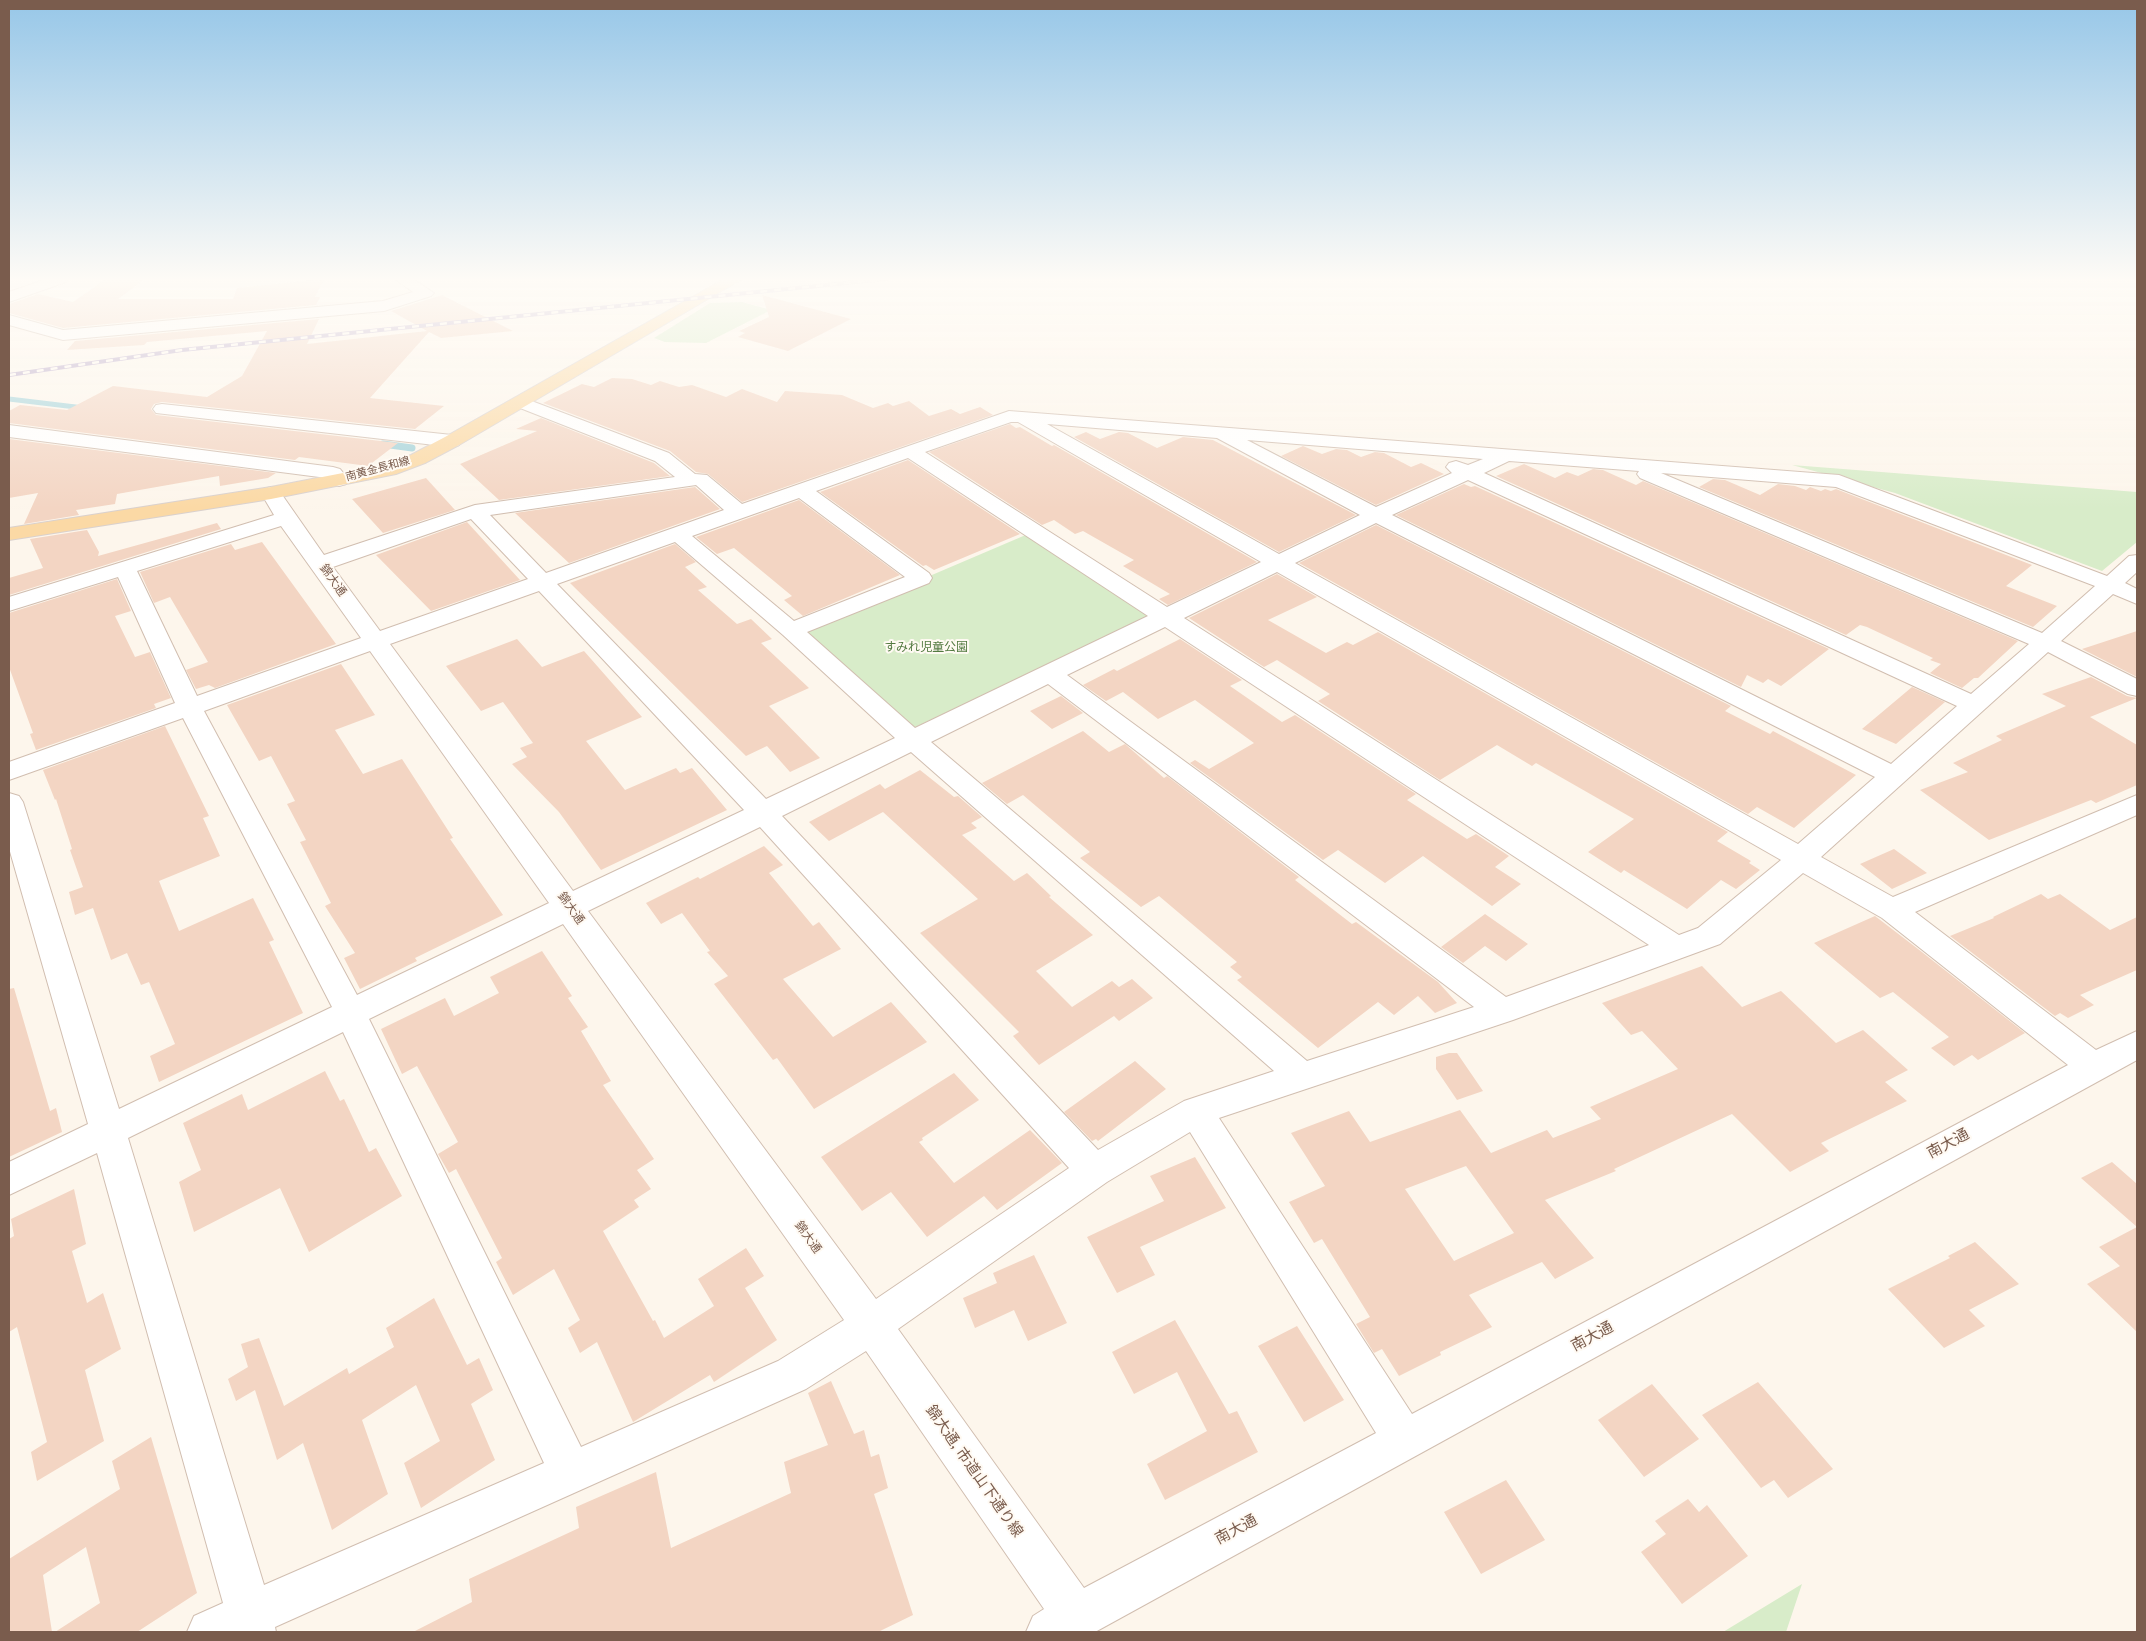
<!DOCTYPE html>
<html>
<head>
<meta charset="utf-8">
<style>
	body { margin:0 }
	#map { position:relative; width:2146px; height:1641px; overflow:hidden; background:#fdf6ec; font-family:Overpass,sans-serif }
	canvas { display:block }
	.frame { position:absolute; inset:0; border:10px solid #7a5c4d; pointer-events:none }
</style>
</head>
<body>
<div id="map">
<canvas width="2146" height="1641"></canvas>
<div class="frame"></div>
</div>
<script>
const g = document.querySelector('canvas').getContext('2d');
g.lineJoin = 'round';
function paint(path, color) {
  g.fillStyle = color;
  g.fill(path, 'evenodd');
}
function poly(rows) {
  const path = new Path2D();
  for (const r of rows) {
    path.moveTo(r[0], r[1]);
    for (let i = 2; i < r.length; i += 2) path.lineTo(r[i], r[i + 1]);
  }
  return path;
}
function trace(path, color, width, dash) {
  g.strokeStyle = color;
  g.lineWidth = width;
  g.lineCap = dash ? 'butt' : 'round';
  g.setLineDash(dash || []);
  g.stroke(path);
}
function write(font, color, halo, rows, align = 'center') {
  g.font = font + ' Overpass,"Noto Sans JP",sans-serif';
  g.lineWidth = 4;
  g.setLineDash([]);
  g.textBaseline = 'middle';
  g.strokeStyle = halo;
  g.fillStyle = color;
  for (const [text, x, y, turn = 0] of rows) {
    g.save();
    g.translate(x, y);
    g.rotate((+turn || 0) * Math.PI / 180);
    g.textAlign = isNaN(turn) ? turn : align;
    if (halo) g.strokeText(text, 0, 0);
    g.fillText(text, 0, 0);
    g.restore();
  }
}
const green = poly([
	[742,302,771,310,706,343,665,342,654,338,710,303],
	[1792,465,2137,492,2137,542,2102,571,1895,493],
	[1028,534,1148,610,1149,618,911,729,803,630],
	[1802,1584,1786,1632,1723,1632]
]);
const streamFar1 = poly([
	[9,399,84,408]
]);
const stream = poly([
	[383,444,412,448]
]);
const building = poly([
	[106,279,145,279,118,299,233,299,237,288,324,279,315,297,320,297,316,305,63,328,9,313,9,304,38,294,73,302],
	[442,295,513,331,441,338,429,332,370,398,444,406,415,429,162,402,154,404,151,409,156,415,398,443,368,466,299,457,295,460,9,423,9,411,20,405,67,410,113,386,207,397,242,376,267,331,147,342,144,345,67,350,75,341,319,319,307,344,427,331,391,311],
	[762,295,851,319,788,351,738,337,745,333,739,331,769,317],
	[612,378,632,379,651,385,660,381,679,387,692,385,726,397,742,389,777,402,785,391,842,395,873,408,888,403,893,406,909,401,929,416,951,409,960,414,980,407,993,415,742,502,708,474,696,472,670,451,543,403,582,384,594,387],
	[541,418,654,463,670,476,499,500,460,464,537,431,516,429],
	[1010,424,1016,428,1020,427,1052,446,1054,445,1257,562,1168,605,1159,599,1170,594,1123,566,1134,560,1083,531,1075,534,1054,520,1042,525,929,452],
	[1086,432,1100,439,1119,432,1128,433,1157,448,1183,437,1213,440,1356,515,1279,552,1074,437],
	[9,439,276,473,268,478,220,486,219,476,117,494,115,504,76,510,79,515,24,524,38,493,9,498],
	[1303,446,1322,454,1336,449,1347,450,1361,457,1375,452,1384,453,1411,467,1421,463,1444,474,1376,505,1281,456],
	[908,460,1020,534,934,570,926,565,923,566,820,492],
	[1524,464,1555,478,1567,472,1578,476,1593,469,1603,470,1636,485,1643,481,2018,641,1978,678,1974,678,1962,688,1930,673,1941,664,1930,660,1933,658,1867,627,1860,625,1846,635,1496,476],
	[426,478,455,510,383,533,352,499],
	[1713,479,1725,480,1760,495,1778,484,1795,486,1806,490,1810,487,1821,491,1825,489,1831,491,1836,489,2032,565,2006,586,2057,606,2033,627,1699,487],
	[1464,484,1471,487,1475,486,1829,649,1781,686,1768,679,1763,683,1747,675,1741,687,1396,515],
	[695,487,720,509,569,563,515,513],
	[799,500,900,575,803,616,784,600,792,596,734,548,717,554,696,537],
	[467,522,520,580,431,611,376,555],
	[217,523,221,529,9,595,9,578,43,568,30,539,87,530,99,552,98,556],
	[1376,525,1731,706,1725,711,1770,734,1773,731,1856,775,1794,828,1757,807,1748,814,1299,563],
	[262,542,336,644,215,688,209,685,196,689,186,670,208,662,170,597,154,603,140,572,231,544,235,550],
	[675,544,696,562,685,567,707,587,698,590,737,624,751,619,772,639,761,643,809,688,769,706,820,758,790,772,767,746,746,756,570,583],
	[1277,574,1317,597,1268,620,1326,653,1347,642,1353,645,1378,632,1728,832,1717,841,1751,861,1749,863,1760,870,1736,889,1721,880,1687,909,1624,870,1621,873,1588,852,1634,819,1536,763,1532,766,1497,745,1440,780,1318,701,1330,694,1277,660,1264,667,1189,618],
	[117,579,131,611,115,616,135,657,150,652,171,698,154,704,156,708,36,750,30,734,33,733,9,667,9,613],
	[2137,631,2137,677,2082,649],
	[517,639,542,667,584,651,642,717,586,741,625,790,676,768,680,773,692,768,727,810,601,870,559,812,512,764,527,757,520,748,533,743,503,702,481,711,446,666],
	[1180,639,1242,680,1230,686,1282,722,1295,715,1416,794,1407,800,1467,839,1476,834,1509,856,1495,867,1521,884,1492,906,1423,856,1385,883,1338,850,1323,860,1190,763,1195,760,1209,769,1254,743,1195,700,1158,719,1123,692,1106,701,1083,685,1114,669,1117,671],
	[341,664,375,715,335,730,363,774,402,759,453,838,450,839,503,915,415,958,417,961,360,989,344,958,355,953,325,906,331,903,300,842,306,840,287,804,295,801,271,756,259,761,227,705],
	[2091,677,2127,696,2137,698,2090,717,2137,745,2137,785,2096,803,2091,800,1989,840,1920,790,1968,772,1953,763,2002,740,1996,736,2066,706,2042,694],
	[1912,687,1945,702,1896,744,1862,729],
	[1061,696,1083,713,1052,729,1030,711],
	[165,726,209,816,203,818,220,856,159,881,179,931,253,898,274,940,269,942,303,1013,159,1082,150,1056,175,1044,149,982,141,985,127,953,111,960,93,908,75,915,69,892,83,887,70,850,72,849,56,799,55,800,43,770],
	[1083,731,1109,752,1125,744,1164,778,1167,776,1299,877,1295,880,1352,924,1356,922,1438,982,1457,1003,1435,1013,1418,996,1394,1015,1378,1002,1318,1048,1237,980,1242,977,1230,967,1237,962,1159,896,1141,907,1080,858,1090,852,1023,795,1007,804,982,783],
	[920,770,954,797,958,796,982,817,971,823,977,828,962,835,1014,881,1027,873,1051,896,1049,897,1093,935,1036,971,1072,1007,1112,981,1119,987,1132,979,1153,998,1119,1021,1114,1016,1039,1065,1013,1036,1019,1032,920,933,978,899,883,812,829,841,809,822,880,784,885,789],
	[764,846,783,865,769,873,813,926,819,922,841,949,783,979,833,1037,891,1002,927,1042,814,1109,777,1058,773,1060,714,984,728,976,707,952,710,951,682,913,661,924,646,903,698,877,700,879],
	[1894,849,1927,873,1892,889,1860,864],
	[2041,894,2048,899,2060,894,2110,930,2137,917,2137,970,2080,995,2094,1005,2068,1018,2060,1013,2055,1016,1950,936,1994,918,1993,917],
	[1485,914,1528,944,1506,961,1485,946,1463,963,1441,947],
	[1875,916,1918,949,2025,1033,1978,1060,1972,1055,1954,1066,1931,1048,1949,1037,1893,992,1880,998,1814,943],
	[542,951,572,996,568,998,588,1027,581,1031,611,1081,603,1085,654,1159,637,1170,651,1189,634,1200,639,1207,603,1231,653,1321,655,1320,664,1338,714,1306,698,1279,746,1248,764,1276,745,1288,777,1340,714,1382,710,1375,633,1422,597,1342,580,1353,568,1328,580,1320,554,1269,513,1295,496,1262,502,1258,456,1169,449,1173,438,1154,458,1142,417,1066,402,1074,381,1029,445,998,454,1016,499,993,490,977],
	[1702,966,1742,1007,1781,991,1836,1043,1863,1030,1908,1070,1885,1082,1907,1101,1821,1143,1829,1151,1790,1172,1732,1114,1614,1169,1616,1171,1545,1200,1594,1258,1555,1279,1542,1262,1469,1295,1492,1327,1440,1352,1441,1355,1399,1376,1382,1349,1374,1353,1356,1324,1370,1317,1322,1239,1314,1243,1289,1202,1325,1186,1291,1133,1349,1111,1370,1142,1460,1110,1491,1153,1547,1130,1553,1138,1601,1119,1590,1107,1678,1069,1642,1031,1631,1035,1602,1003],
	[1466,1166,1514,1233,1454,1261,1405,1189],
	[14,988,50,1111,56,1108,62,1132,9,1157,9,989],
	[1449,1053,1457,1053,1483,1091,1457,1100,1436,1069,1436,1057],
	[1135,1061,1166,1089,1098,1141,1096,1139,1092,1141,1064,1112],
	[325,1071,340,1101,344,1099,369,1152,376,1148,402,1196,309,1252,280,1188,194,1232,179,1182,201,1170,183,1123,242,1094,248,1110],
	[954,1073,979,1100,922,1138,923,1140,919,1142,954,1183,1030,1130,1062,1163,997,1210,984,1196,927,1237,891,1192,862,1211,821,1157],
	[1195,1157,1226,1208,1140,1247,1155,1275,1117,1293,1087,1237,1164,1201,1150,1176],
	[2112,1162,2137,1184,2137,1332,2087,1284,2120,1266,2099,1247,2137,1227,2081,1178],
	[74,1189,86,1244,72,1251,87,1303,103,1293,121,1349,85,1370,104,1441,37,1481,31,1452,47,1442,17,1327,9,1332,9,1239,14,1236,11,1219],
	[1975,1242,2019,1284,1969,1310,1985,1326,1944,1348,1888,1289,1950,1258,1948,1256],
	[1034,1255,1067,1323,1028,1341,1014,1310,975,1328,963,1298,997,1283,993,1273],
	[434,1298,467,1365,479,1358,493,1390,471,1404,495,1460,421,1508,404,1463,440,1441,416,1385,362,1420,388,1494,332,1530,303,1443,277,1460,255,1390,236,1401,228,1379,248,1367,241,1344,259,1338,284,1406,347,1368,349,1374,394,1347,386,1328],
	[1175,1320,1229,1414,1237,1411,1258,1452,1165,1500,1147,1464,1207,1431,1177,1372,1134,1394,1112,1352],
	[1297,1326,1344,1400,1304,1422,1258,1346],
	[831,1381,854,1434,864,1430,871,1457,879,1454,888,1488,874,1494,913,1615,878,1632,413,1632,472,1602,469,1579,579,1528,576,1507,656,1472,671,1548,791,1493,784,1462,828,1445,808,1393],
	[1758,1382,1833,1469,1788,1498,1774,1480,1761,1488,1702,1415],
	[1652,1384,1699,1439,1644,1477,1598,1420],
	[151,1437,197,1593,137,1632,55,1632,100,1603,86,1547,43,1575,52,1632,9,1632,9,1559,120,1489,112,1461],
	[1506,1480,1545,1540,1481,1574,1444,1512],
	[1688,1499,1699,1512,1707,1505,1748,1556,1682,1604,1641,1552,1666,1534,1655,1521]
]);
const minor = poly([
	[47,279,68,279,66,282,9,302,9,292,47,279],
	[395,279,413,279,434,293,431,296,384,311,63,340,9,325,9,315,63,330,383,301,413,292,395,279],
	[521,397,669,453,695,474,707,475,742,504,1009,411,1839,475,2107,576,2129,556,2137,555,2137,572,2125,583,2137,589,2137,604,2113,594,2061,641,2137,679,2137,696,2128,694,2048,652,1821,857,1893,897,2137,795,2137,815,1915,912,2096,1050,2137,1031,2137,1060,1095,1632,1026,1632,1033,1616,1044,1609,866,1351,806,1389,275,1627,276,1632,187,1632,194,1616,223,1603,97,1153,9,1195,9,1162,88,1124,9,848,9,793,19,796,23,802,119,1109,332,1007,183,718,9,780,9,762,175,703,118,577,9,611,9,597,274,515,261,493,264,489,271,487,278,489,324,555,475,505,675,477,655,461,515,406,512,402,515,398,521,397],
	[1011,422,1018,422,1261,562,1167,607,925,452,1011,422],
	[1047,424,1217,438,1360,515,1279,554,1047,424],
	[1247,440,1483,459,1468,465,1456,461,1449,463,1446,467,1452,473,1376,507,1247,440],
	[908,458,1148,616,915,728,807,632,929,583,932,578,929,573,816,491,908,458],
	[1509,461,1639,471,1637,474,1640,478,2029,644,1971,694,1484,473,1509,461],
	[1661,473,1836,487,2095,586,2042,633,1661,473],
	[1468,480,1957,706,1891,764,1392,515,1468,480],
	[696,485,724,510,546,573,490,515,696,485],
	[799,498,905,577,794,621,692,536,799,498],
	[471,519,528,579,380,631,333,567,471,519],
	[1376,523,1875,777,1798,844,1295,563,1376,523],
	[281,526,361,638,197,696,137,571,281,526],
	[675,542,783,635,895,738,766,799,557,584,675,542],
	[1277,572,1781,860,1698,928,1679,935,1184,618,1277,572],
	[539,591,744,810,573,891,390,644,539,591],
	[1165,627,1649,945,1506,997,1067,675,1165,627],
	[370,651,549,903,357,995,204,711,370,651],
	[1048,684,1474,1007,1307,1061,931,742,1048,684],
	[911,752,1274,1071,1184,1101,1098,1150,782,816,911,752],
	[760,827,1069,1168,876,1299,588,911,760,827],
	[1803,873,1882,918,2068,1065,1412,1414,1219,1118,1513,1020,1720,944,1803,873],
	[563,924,844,1320,778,1361,581,1447,369,1019,563,924],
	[343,1032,544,1463,264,1585,128,1138,343,1032],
	[1190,1132,1376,1433,1084,1588,898,1329,1107,1182,1190,1132],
	[162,404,452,435,459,437,461,441,459,445,452,447,156,413,153,409,156,405,162,404],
	[9,425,333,467,340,469,349,480,346,484,339,486,332,484,327,478,9,437,9,425]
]);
const major = poly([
	[724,279,742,279,459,445,425,463,396,474,271,499,9,540,9,528,271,487,384,465,411,455,445,437,724,279]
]);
const rail = poly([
	[9,375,182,350,886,279]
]);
const farStreetnames = [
	["南黄金長和線",378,470,-15]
];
const streetNames = [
	["錦大通",332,581,54],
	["錦大通",570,909,54],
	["錦大通",807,1238,54]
];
const parkNames = [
	["すみれ児童公園",926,649]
];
const nearStreetnames = [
	["南大通",1949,1145,-28],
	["南大通",1593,1338,-28],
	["錦大通, 市道山下通り線",973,1472,55],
	["南大通",1237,1531,-28]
];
paint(green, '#d8ecc9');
trace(streamFar1, '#a5d3da', 5);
trace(stream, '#a5d3da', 7);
paint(building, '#f3d5c3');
trace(minor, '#d1beb0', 2);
trace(major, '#dad1cd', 2);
paint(minor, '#fff');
paint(major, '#fbd9a5');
trace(rail, '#b9a8c9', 4);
trace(rail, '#fffaf3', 2.5, [7]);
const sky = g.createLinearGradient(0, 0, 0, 509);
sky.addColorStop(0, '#97c7e8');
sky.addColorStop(0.55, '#fefbf6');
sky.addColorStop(1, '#fefbf600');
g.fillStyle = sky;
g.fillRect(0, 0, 2146, 509);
write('11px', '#7a5c4d', '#fffaf3', farStreetnames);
write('12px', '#7a5c4d', '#fffaf3', streetNames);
write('12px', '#537a41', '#fffaf3', parkNames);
write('15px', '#7a5c4d', '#fffaf3', nearStreetnames);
</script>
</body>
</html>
